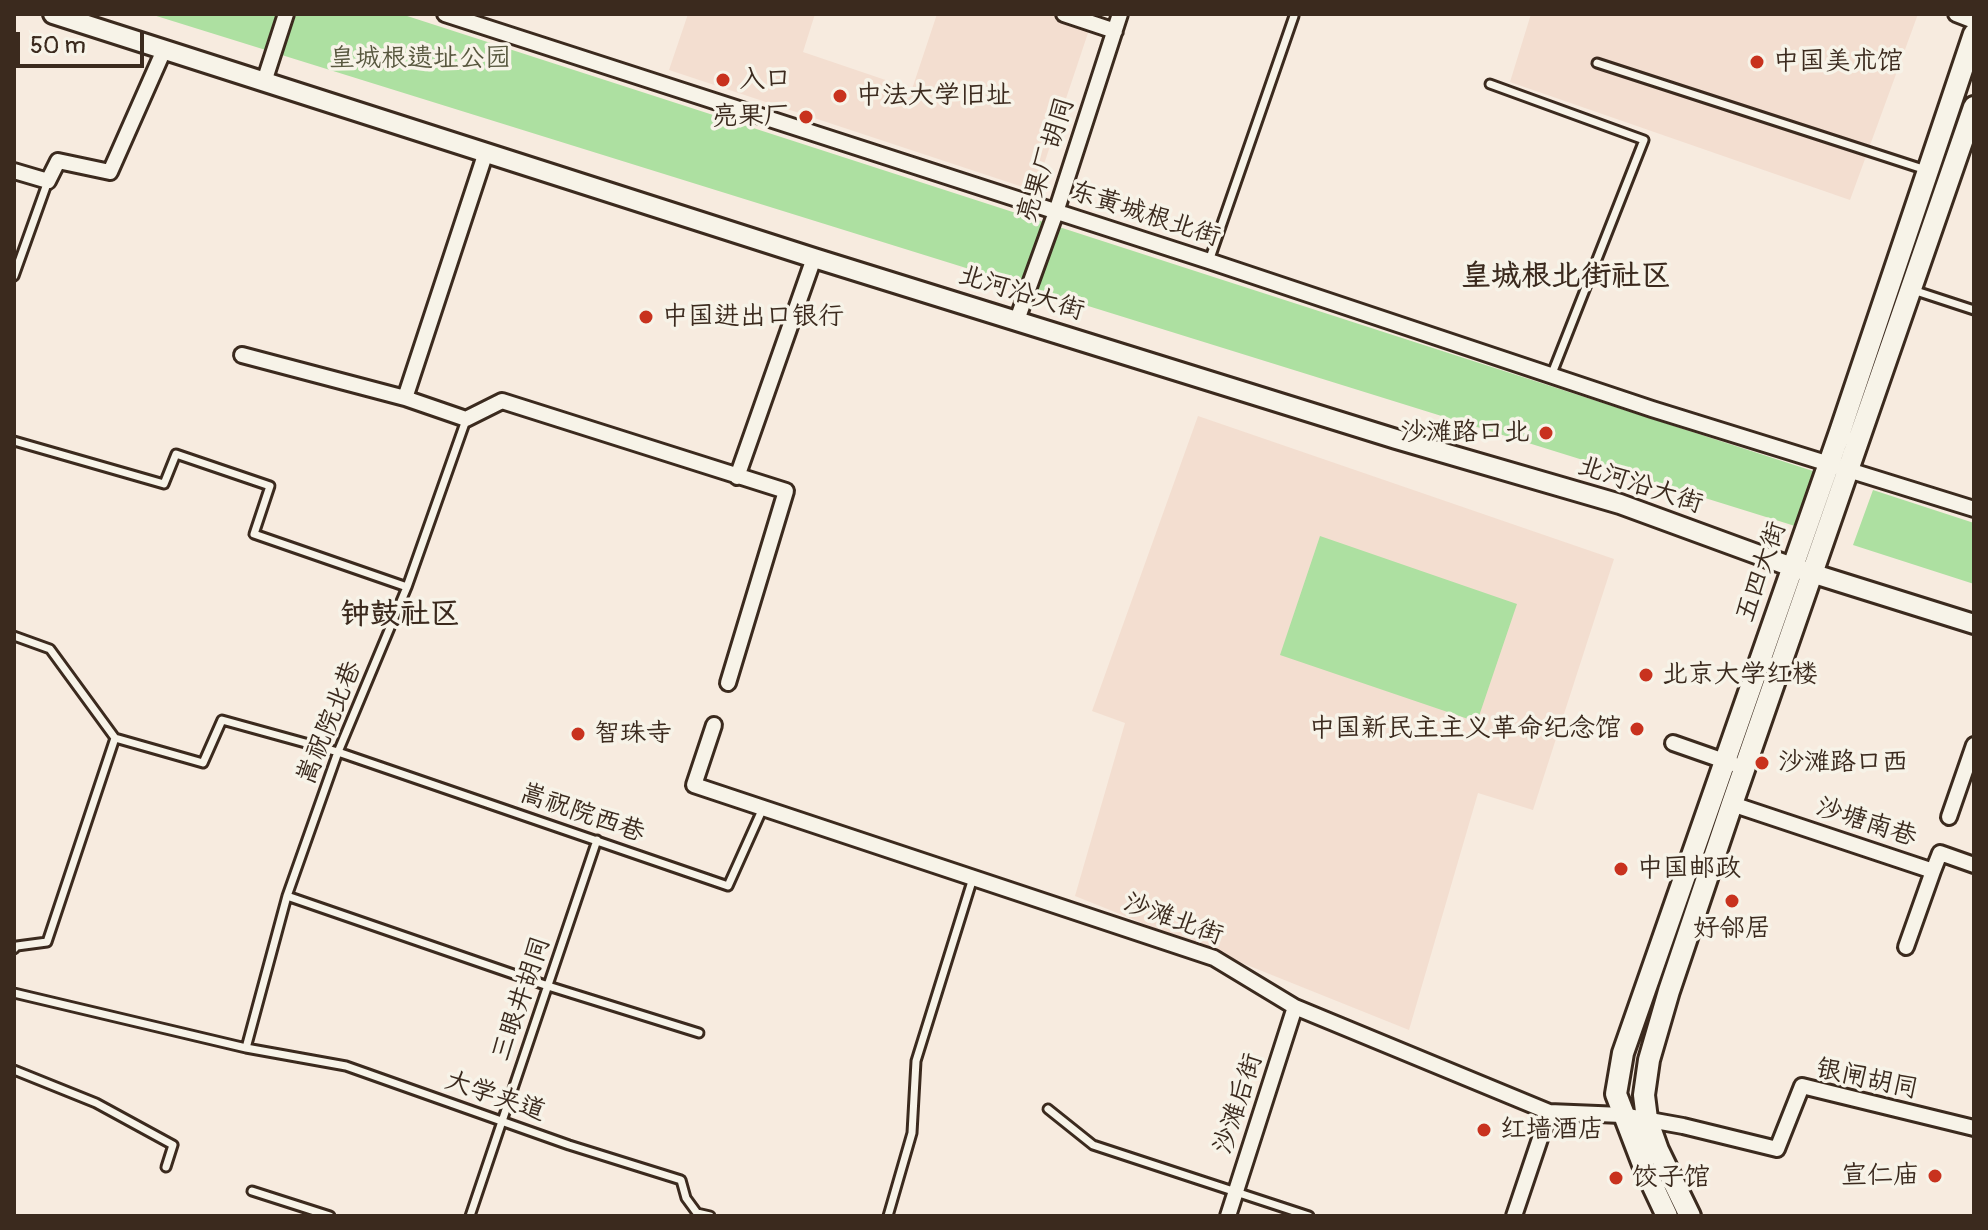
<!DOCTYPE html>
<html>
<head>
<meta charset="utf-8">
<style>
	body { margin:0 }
	#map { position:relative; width:1988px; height:1230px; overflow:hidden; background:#f7ebdf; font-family:Pangolin,sans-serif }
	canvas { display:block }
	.frame { position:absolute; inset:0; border:16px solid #3b2a1e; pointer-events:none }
	.scale { position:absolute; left:16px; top:32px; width:128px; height:36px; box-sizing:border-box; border:4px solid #3b2a1e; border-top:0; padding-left:10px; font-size:24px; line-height:28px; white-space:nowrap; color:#3b2a1e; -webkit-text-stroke:6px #f7f3e8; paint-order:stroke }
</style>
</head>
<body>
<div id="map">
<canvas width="1988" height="1230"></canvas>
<div class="frame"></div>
<div class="scale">50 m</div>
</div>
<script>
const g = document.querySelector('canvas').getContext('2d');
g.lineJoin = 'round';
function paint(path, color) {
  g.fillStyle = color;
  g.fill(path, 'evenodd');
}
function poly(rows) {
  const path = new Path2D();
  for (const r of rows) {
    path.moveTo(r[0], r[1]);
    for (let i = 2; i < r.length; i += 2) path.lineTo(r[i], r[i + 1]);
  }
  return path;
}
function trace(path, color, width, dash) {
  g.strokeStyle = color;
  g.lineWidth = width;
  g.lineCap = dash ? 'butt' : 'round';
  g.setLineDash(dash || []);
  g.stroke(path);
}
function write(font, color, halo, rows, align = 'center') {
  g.font = font + ' Pangolin,"LXGW WenKai TC",sans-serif';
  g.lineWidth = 7;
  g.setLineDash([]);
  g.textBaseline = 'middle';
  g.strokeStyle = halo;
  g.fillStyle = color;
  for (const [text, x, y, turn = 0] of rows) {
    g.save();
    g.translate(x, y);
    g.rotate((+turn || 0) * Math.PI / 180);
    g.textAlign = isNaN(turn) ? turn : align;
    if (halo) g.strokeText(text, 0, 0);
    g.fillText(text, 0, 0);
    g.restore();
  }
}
const built = poly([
	[688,14,815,14,803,52,912,89,937,14,1052,14,1090,27,1035,191,669,70],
	[1531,14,1918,14,1850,200,1510,82],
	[1198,416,1614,559,1533,810,1478,793,1409,1030,1075,896,1125,723,1092,711]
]);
const green = poly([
	[150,14,401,14,1813,471,1795,526],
	[1873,490,1974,523,1974,584,1853,545],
	[1320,536,1517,604,1477,722,1280,655]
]);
const service = poly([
	[1597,63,1926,170],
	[1490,84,1644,140,1551,376],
	[1209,261,1294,16],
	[14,276,48,181],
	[1913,290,1974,310],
	[14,441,164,484,176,454,270,486,254,534,407,587],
	[14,636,50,649,115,738,203,763,222,720,338,752,728,886,763,808],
	[287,896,548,986,699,1033],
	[14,949,17,946,47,942,115,738],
	[14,993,246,1048,346,1066,569,1145,681,1180,686,1198,697,1213,710,1216],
	[246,1048,287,896,338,752,407,587,466,420],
	[14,1070,96,1103,173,1145,166,1167],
	[1048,1109,1093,1145,1309,1216],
	[252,1191,330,1216],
	[470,1216,597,840],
	[888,1216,912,1133,916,1061,973,878]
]);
const minor = poly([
	[445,14,1209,261,1652,409,1974,509],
	[1064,14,1115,31],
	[1956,14,1974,21],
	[264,82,286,14],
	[14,171,48,181,58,161,110,172,164,50],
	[1017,320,1056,212,1120,14],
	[242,355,405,398,486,152],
	[405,398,466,419,502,401,786,491,728,683],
	[737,477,814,258],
	[714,725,694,785,1214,958,1295,1007,1549,1112,1622,1115,1683,1126,1777,1149,1802,1086,1974,1128],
	[1673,743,1733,764],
	[1732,804,1933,871,1940,853,1974,865],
	[1949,817,1974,745],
	[1906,947,1933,871],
	[1228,1216,1295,1007],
	[1514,1216,1549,1112]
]);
const secondary = poly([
	[53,14,814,258,1396,439,1620,504,1792,567,1974,624]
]);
const primary = poly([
	[1667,1216,1644,1167,1616,1094,1623,1053,1840,432,1974,34],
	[1690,1216,1658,1150,1647,1119,1644,1095,1649,1060,1669,991,1732,804,1974,107]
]);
const markers = [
	[1757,62,8,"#c8321e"],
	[723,80,8,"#c8321e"],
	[840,96,8,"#c8321e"],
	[806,117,8,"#c8321e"],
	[646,317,8,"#c8321e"],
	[1546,433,8,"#c8321e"],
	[1646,675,8,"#c8321e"],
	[1637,729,8,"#c8321e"],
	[578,734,8,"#c8321e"],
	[1762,763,8,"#c8321e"],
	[1621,869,8,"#c8321e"],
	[1732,901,8,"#c8321e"],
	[1484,1130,8,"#c8321e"],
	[1935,1176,8,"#c8321e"],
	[1616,1178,8,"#c8321e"]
];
const parkNames = [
	["皇城根遗址公园",420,59]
];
const poiNames = [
	["中国美术馆",1773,62],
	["入口",739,80],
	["中法大学旧址",856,96],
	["亮果厂",790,117,"right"],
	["中国进出口银行",662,317],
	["沙滩路口北",1530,433,"right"],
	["北京大学红楼",1662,675],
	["中国新民主主义革命纪念馆",1621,729,"right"],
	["智珠寺",594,734],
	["沙滩路口西",1778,763],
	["中国邮政",1637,869],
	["好邻居",1732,929,"center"],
	["红墙酒店",1500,1130],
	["宣仁庙",1919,1176,"right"],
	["饺子馆",1632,1178]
];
const streetNames = [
	["亮果厂胡同",1047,160,-72],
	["东黄城根北街",1145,215,18],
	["北河沿大街",1021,294,17],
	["北河沿大街",1640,486,18],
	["五四大街",1762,572,-71],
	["嵩祝院北巷",330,723,-68],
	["嵩祝院西巷",582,814,19],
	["沙塘南巷",1866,823,18],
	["沙滩北街",1173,920,20],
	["三眼井胡同",522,999,-71],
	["银闸胡同",1867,1080,12],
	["大学夹道",495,1097,19],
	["沙滩后街",1239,1104,-72]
];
const quarterNames = [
	["皇城根北街社区",1566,277],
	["钟鼓社区",400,615]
];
paint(built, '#f3ded0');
paint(green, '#ade0a1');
trace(service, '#3b2a1e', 13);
trace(minor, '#3b2a1e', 20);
trace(secondary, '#3b2a1e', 24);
trace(primary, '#3b2a1e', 26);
trace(service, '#f7f3e8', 7);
trace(minor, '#f7f3e8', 14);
trace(secondary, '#f7f3e8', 18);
trace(primary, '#f7f3e8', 20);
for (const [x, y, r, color] of markers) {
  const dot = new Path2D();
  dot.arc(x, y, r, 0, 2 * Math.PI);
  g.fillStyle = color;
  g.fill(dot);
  trace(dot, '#f7f3e8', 3);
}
write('26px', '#58583f', '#f7f3e8', parkNames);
write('26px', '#3b2a1e', '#f7f3e8', poiNames, 'left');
write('26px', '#3b2a1e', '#f7f3e8', streetNames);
write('bold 30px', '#3b2a1e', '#f7f3e8', quarterNames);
</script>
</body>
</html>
